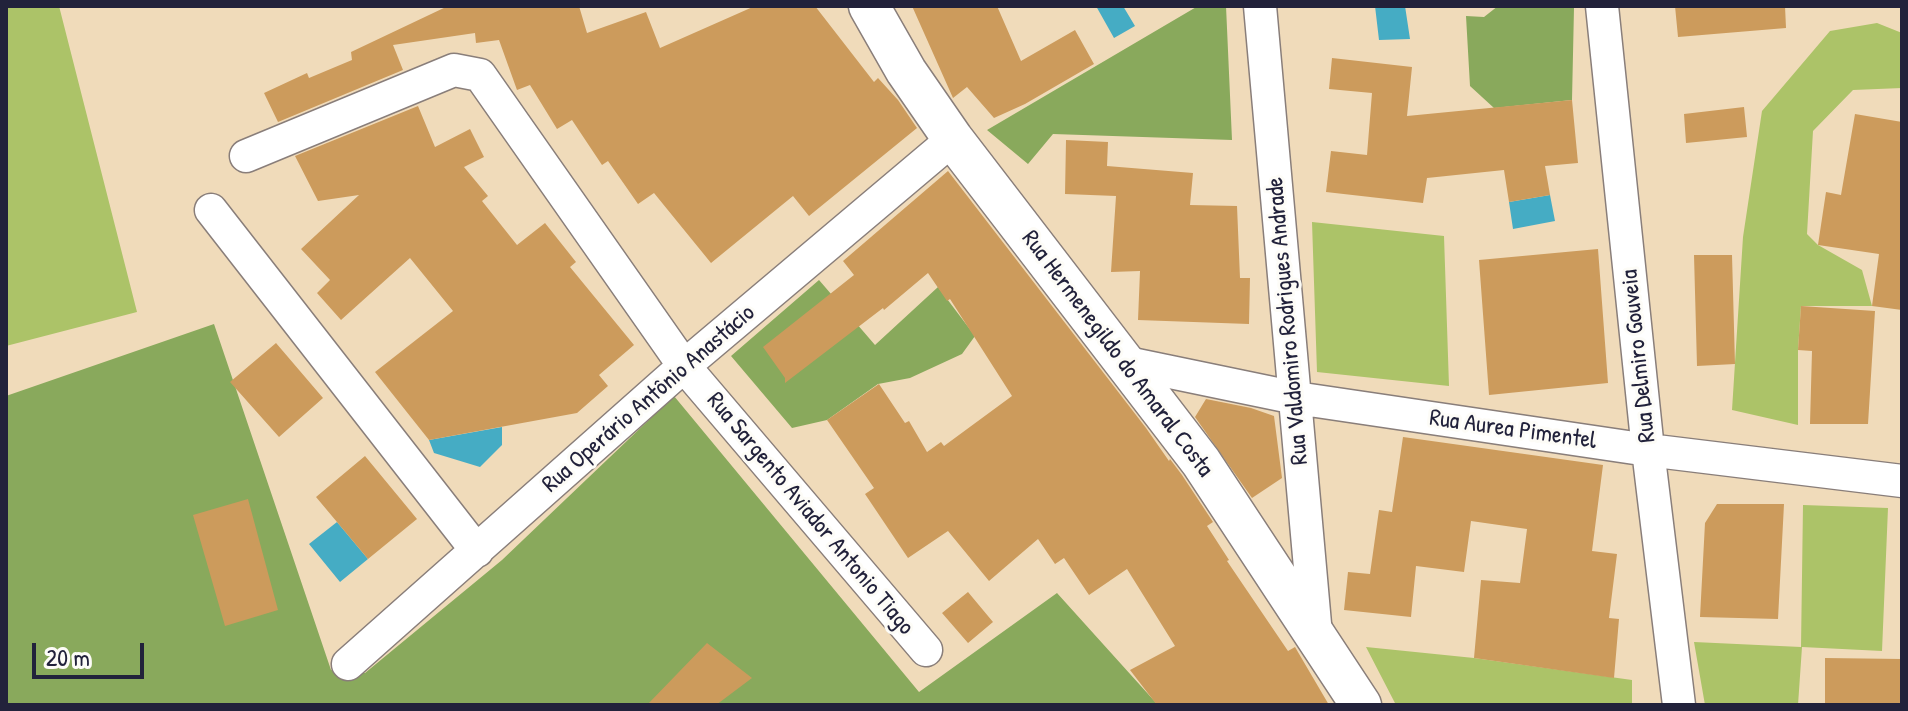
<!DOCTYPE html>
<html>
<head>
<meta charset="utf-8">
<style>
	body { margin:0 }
	#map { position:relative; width:1908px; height:711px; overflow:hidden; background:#f0dbba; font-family:"Patrick Hand",sans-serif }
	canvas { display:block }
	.frame { position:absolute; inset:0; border:8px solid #22223b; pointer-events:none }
	.scale { position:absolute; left:32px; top:643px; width:112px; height:36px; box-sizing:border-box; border:4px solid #22223b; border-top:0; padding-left:10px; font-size:24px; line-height:28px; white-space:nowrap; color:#22223b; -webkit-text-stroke:6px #fdfcf7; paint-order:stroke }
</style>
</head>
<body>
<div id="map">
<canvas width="1908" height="711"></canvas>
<div class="frame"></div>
<div class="scale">20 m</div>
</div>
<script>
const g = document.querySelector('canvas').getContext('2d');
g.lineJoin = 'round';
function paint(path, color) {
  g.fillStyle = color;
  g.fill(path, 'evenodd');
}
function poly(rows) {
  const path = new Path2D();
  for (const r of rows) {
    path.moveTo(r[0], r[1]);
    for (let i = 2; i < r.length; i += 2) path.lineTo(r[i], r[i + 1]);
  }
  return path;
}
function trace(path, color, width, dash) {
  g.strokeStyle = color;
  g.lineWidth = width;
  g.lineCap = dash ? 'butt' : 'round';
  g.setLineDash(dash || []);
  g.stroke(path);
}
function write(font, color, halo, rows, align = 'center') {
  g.font = font + ' "Patrick Hand",sans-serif';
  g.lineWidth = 6;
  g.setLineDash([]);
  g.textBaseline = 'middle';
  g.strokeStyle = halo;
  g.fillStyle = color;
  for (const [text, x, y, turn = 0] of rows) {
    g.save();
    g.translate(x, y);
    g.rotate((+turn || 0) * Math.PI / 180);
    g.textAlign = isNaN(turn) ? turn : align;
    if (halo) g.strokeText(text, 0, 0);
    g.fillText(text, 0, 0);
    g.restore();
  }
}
const green = poly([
	[6,6,59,6,137,312,6,346],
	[1877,23,1902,33,1902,88,1853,90,1813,131,1807,234,1818,245,1862,270,1872,306,1801,306,1798,350,1798,425,1732,410,1743,237,1762,111,1830,31],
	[1312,222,1444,236,1449,386,1317,372],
	[1803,505,1888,508,1882,651,1802,647,1798,705,1705,705,1694,642,1801,647],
	[1366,647,1474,658,1632,680,1632,705,1396,705]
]);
const forest = poly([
	[1198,6,1226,6,1232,140,1053,134,1028,164,987,130],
	[1498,6,1574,8,1572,100,1494,108,1470,86,1466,16,1484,17],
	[819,280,875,345,938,287,975,336,962,354,910,378,878,384,827,420,792,428,731,356],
	[214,324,331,670,365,673,502,560,674,396,919,692,1057,593,1158,705,6,705,6,396]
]);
const water = poly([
	[1096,6,1123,6,1135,26,1114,38],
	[1375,6,1405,6,1410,39,1379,40],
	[1550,195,1555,221,1513,229,1509,202],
	[502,427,502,445,480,467,434,453,429,440],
	[337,522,368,559,340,582,309,544]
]);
const building = poly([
	[448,6,579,6,587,33,646,12,660,48,755,6,815,6,874,82,878,78,898,100,917,128,809,216,793,196,711,263,654,193,638,204,608,161,602,165,572,120,557,129,530,85,517,90,499,40,476,43,475,33,393,45,403,70,278,122,264,93,307,73,309,78,352,60,351,52],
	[912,6,997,6,1021,61,1075,30,1094,64,1025,104,994,118,967,87,953,98],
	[1675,6,1785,6,1786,28,1678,37],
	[1332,58,1412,67,1407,116,1572,100,1578,163,1545,166,1550,195,1509,202,1504,170,1427,178,1423,203,1326,192,1331,151,1367,155,1372,93,1329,89],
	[418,106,435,147,470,129,484,157,464,167,488,196,482,201,517,245,545,223,576,262,570,267,634,345,599,375,608,386,577,413,429,440,375,372,453,311,410,258,341,320,317,293,330,280,301,249,359,195,318,201,295,156],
	[1744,107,1747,137,1686,143,1684,114],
	[1855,114,1902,122,1902,310,1872,306,1879,254,1818,245,1826,192,1841,195],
	[1066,140,1108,142,1107,166,1193,173,1190,205,1237,206,1240,278,1250,278,1249,324,1138,320,1140,271,1111,272,1116,196,1065,194],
	[948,171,1146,428,1169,461,1170,459,1182,475,1213,522,1207,526,1229,560,1227,561,1288,651,1295,647,1329,705,1157,705,1130,670,1175,646,1127,569,1089,595,1064,558,1055,564,1038,539,989,581,948,531,908,558,865,494,874,488,827,420,879,384,905,423,909,421,927,452,941,442,944,446,1012,396,950,299,947,301,928,273,884,310,883,308,785,383,785,378,763,347,854,275,843,261],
	[1598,249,1608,383,1489,395,1479,260],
	[1694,255,1732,255,1735,364,1697,366],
	[1801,306,1875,311,1868,424,1810,424,1812,351,1798,350],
	[276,343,323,398,279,437,230,382],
	[1206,399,1251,408,1274,416,1282,478,1252,498,1195,417],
	[1403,437,1603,465,1592,551,1617,554,1609,618,1619,619,1614,678,1474,658,1481,580,1520,583,1527,529,1471,521,1464,572,1416,566,1411,617,1344,610,1348,572,1370,574,1379,510,1392,512],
	[365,456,417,519,368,559,316,497],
	[248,499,278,610,225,626,193,515],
	[1717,504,1784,504,1778,619,1700,617,1705,523],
	[968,592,993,622,968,643,942,613],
	[707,643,752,678,716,705,647,705],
	[1825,658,1902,659,1902,705,1825,705]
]);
const minor = poly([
	[1260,6,1316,635],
	[1602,6,1648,450,1679,705],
	[246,156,454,70,480,75,684,366,926,650],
	[211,210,477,551],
	[1127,363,1296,398,1648,450,1902,481],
	[348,664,684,366,953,139]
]);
const tertiary = poly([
	[869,6,906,71,953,139,1201,462,1361,705]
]);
const streetNames = [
	["Rua Valdomiro Rodrigues Andrade",1288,321,-95],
	["Rua Hermenegildo do Amaral Costa",1117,354,53],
	["Rua Delmiro Gouveia",1639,356,-96],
	["Rua Operário Antônio Anastácio",649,399,-41],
	["Rua Aurea Pimentel",1513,430,8],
	["Rua Sargento Aviador Antonio Tiago",810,514,50]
];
paint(green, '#acc368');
paint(forest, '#89a95c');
paint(water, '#45acc4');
paint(building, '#cc9b5c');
trace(minor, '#897e7a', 35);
trace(tertiary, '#897e7a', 43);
trace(minor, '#fff', 32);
trace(tertiary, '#fff', 40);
write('24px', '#22223b', '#fdfcf7', streetNames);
</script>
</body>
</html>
